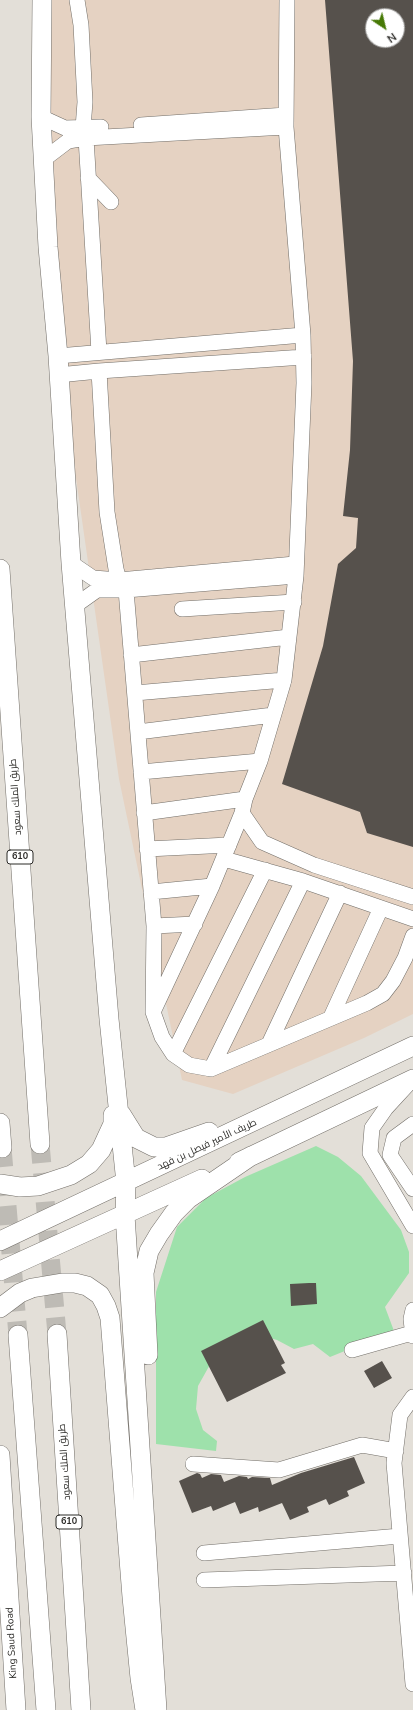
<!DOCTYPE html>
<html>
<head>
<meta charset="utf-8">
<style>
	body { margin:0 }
	#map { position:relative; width:413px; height:1710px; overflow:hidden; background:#e3dfd8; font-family:"Nunito Sans",sans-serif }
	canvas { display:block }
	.north { position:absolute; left:365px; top:8px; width:40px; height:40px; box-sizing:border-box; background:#fff; border:1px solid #aaaaa9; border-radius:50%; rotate:145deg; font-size:11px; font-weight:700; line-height:16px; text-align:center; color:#2b2a27 }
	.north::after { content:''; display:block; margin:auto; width:14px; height:18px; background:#467905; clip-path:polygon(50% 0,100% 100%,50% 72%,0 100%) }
</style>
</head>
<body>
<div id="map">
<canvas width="413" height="1710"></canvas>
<div class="north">N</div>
</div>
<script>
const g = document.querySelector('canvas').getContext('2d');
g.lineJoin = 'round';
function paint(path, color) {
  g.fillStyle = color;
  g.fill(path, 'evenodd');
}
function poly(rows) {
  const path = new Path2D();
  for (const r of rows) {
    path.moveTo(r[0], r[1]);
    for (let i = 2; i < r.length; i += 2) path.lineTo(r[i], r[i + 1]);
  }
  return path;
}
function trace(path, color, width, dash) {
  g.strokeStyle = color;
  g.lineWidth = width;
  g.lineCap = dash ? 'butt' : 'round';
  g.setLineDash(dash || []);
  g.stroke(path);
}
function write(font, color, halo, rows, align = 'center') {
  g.font = font + ' "Nunito Sans",Cairo,sans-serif';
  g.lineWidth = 4;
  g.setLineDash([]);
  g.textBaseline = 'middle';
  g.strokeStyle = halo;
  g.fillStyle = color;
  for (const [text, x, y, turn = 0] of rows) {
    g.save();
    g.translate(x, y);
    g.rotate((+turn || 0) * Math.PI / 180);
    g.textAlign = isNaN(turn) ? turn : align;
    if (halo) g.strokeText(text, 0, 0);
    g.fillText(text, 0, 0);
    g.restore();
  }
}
const commercial = poly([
	[45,0,413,0,413,1014,364,1038,233,1094,182,1080,119,779,70,436,43,160],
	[373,16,397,16,397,40,373,40]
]);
const green = poly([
	[316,1146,338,1157,361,1176,401,1230,409,1252,409,1273,385,1307,394,1331,330,1357,313,1344,294,1349,277,1340,260,1335,212,1361,198,1386,196,1409,203,1430,217,1441,216,1451,156,1444,156,1292,177,1227,206,1198,245,1177]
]);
const building = poly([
	[325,0,413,0,413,847,367,833,360,812,282,784,323,646,338,564,356,548,358,518,343,516,350,450,353,361],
	[373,16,397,16,397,40,373,40],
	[309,1283,316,1283,317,1304,291,1306,290,1284],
	[263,1320,285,1363,281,1365,286,1373,227,1402,201,1351],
	[382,1361,392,1378,374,1388,364,1371],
	[354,1457,365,1483,347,1491,349,1496,329,1505,326,1499,307,1507,309,1512,290,1520,282,1503,259,1512,258,1507,240,1514,235,1502,213,1511,211,1506,192,1513,179,1481,197,1473,200,1474,202,1478,211,1474,221,1475,224,1482,239,1476,247,1477,248,1479,252,1477,270,1478,272,1485,301,1473]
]);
const majorTunnel = poly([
	[40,1144,57,1334],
	[2,1148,18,1335]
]);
const minor = poly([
	[77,0,81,25,85,102,83,128],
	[41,117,65,128,101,127],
	[141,125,286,115],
	[86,138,99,352],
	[43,160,68,141,86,138,286,127],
	[88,178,111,202],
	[58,356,303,335],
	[99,371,107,512,116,569,119,580,126,590,154,926,153,1012,162,1037,173,1054,189,1065,211,1069,367,1003,383,994,393,981,405,958,413,936],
	[58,375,99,371,304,357],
	[71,563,93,578,119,580,295,564],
	[76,605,97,590,126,590,296,576],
	[182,609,294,602],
	[131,655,289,637],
	[135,693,284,680],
	[138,732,273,715],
	[141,772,260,761],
	[144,813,245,799],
	[242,813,262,842,314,865,413,897],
	[147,849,229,845],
	[224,859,303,881,413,919],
	[151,892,212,886],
	[154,926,195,924],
	[153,1012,212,886,242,813,245,799,260,761,284,680,296,576,304,383,303,335,286,127,287,0],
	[331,1017,381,908],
	[269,1044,340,893],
	[173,1054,265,870],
	[211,1069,303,881],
	[408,1084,386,1108,372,1128,370,1153,413,1226],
	[413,1124,394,1138,390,1155,413,1189],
	[413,1310,411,1319,413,1336],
	[352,1350,412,1333],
	[413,1397,400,1415,394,1463,413,1684],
	[193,1464,279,1470,362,1445,396,1451],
	[204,1553,400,1536],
	[204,1580,404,1573]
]);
const major = poly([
	[42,0,41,117,48,247,58,356,71,563,109,1019,126,1183,125,1215,157,1710],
	[0,569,40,1144],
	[121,1114,136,1138,154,1147,166,1147,209,1132],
	[0,1123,2,1148],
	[239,1162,413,1079],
	[0,1184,20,1187,38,1186,71,1175,89,1164,101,1150,113,1124,113,1115],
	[0,1241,413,1046],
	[0,1271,202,1179],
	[0,1308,20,1293,32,1288,62,1283,75,1283,87,1286,100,1295,106,1306,110,1318,132,1597,140,1678,145,1710],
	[57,1334,81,1710],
	[18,1335,46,1710],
	[148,1355,144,1273,149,1251,159,1234,174,1213,188,1199,251,1156],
	[0,1455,16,1710]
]);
const shields = [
	[20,857,26],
	[69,1522,26]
];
const shieldNames = [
	["610",20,857],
	["610",69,1522]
];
const streetNames = [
	["طريق الملك سعود",16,797,-94],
	["طريف الأمير فيصل بن فهد",207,1145,-25],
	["طريق الملك سعود",65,1462,-94],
	["King Saud Road",12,1643,-93]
];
paint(commercial, '#e5d2c2');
paint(green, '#9ee1ab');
paint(building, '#56514c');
trace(majorTunnel, '#bebbb5', 19, [19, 10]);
trace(minor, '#726e68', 16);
trace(major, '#726e68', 20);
trace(minor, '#fff', 15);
trace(major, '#fff', 19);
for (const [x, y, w] of shields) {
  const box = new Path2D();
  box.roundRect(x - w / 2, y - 7, w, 14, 3);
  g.fillStyle = '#fff';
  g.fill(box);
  trace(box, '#2b2a27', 1);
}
write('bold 9px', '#2b2a27', null, shieldNames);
write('10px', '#2b2a27', '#fff', streetNames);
</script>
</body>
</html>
